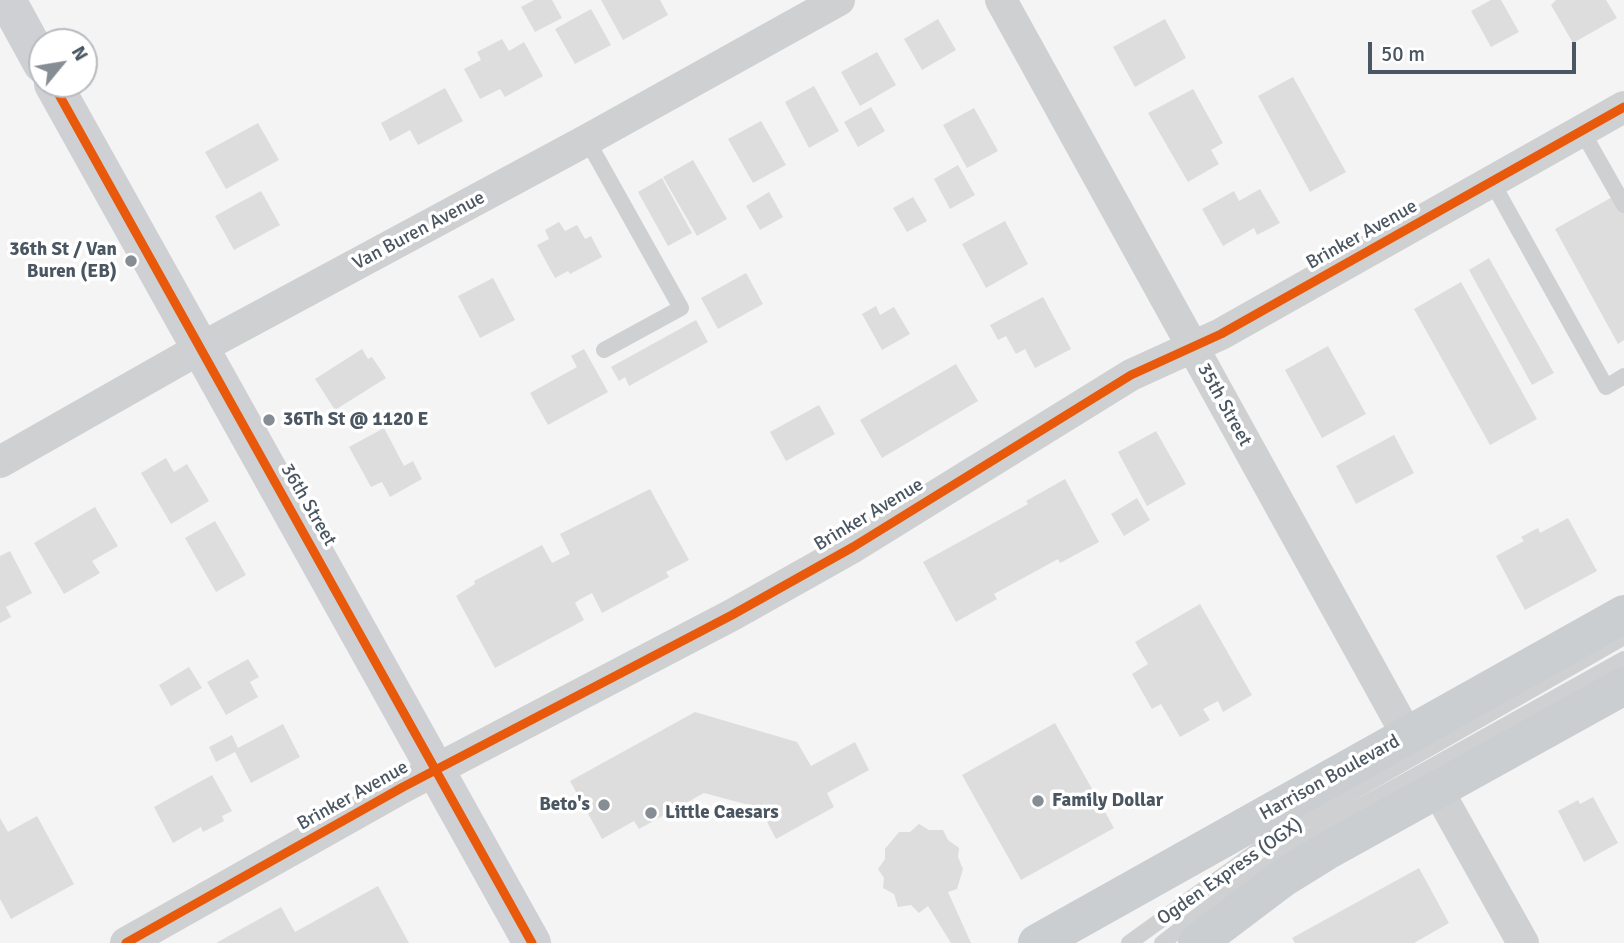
<!DOCTYPE html>
<html>
<head>
<meta charset="utf-8">
<style>
	body { margin:0 }
	#map { position:relative; width:1624px; height:943px; overflow:hidden; background:#f4f4f4; font-family:Signika,sans-serif }
	canvas { display:block }
	.north { position:absolute; left:28px; top:28px; width:70px; height:70px; box-sizing:border-box; background:#fff; border:2px solid #b7bbc0; border-radius:50%; rotate:60deg; font-size:19px; font-weight:700; line-height:28px; text-align:center; color:#4a5661 }
	.north::after { content:''; display:block; margin:auto; width:24px; height:32px; background:#868d94; clip-path:polygon(50% 0,100% 100%,50% 72%,0 100%) }
	.scale { position:absolute; left:1368px; top:42px; width:208px; height:32px; box-sizing:border-box; border:4px solid #4a5661; border-top:0; padding-left:9px; font-size:21px; line-height:24px; white-space:nowrap; color:#4a5661; -webkit-text-stroke:5px #fff; paint-order:stroke }
</style>
</head>
<body>
<div id="map">
<canvas width="1624" height="943"></canvas>
<div class="north">N</div>
<div class="scale">50 m</div>
</div>
<script>
const g = document.querySelector('canvas').getContext('2d');
g.lineJoin = 'round';
function paint(path, color) {
  g.fillStyle = color;
  g.fill(path, 'evenodd');
}
function poly(rows) {
  const path = new Path2D();
  for (const r of rows) {
    path.moveTo(r[0], r[1]);
    for (let i = 2; i < r.length; i += 2) path.lineTo(r[i], r[i + 1]);
  }
  return path;
}
function trace(path, color, width, dash) {
  g.strokeStyle = color;
  g.lineWidth = width;
  g.lineCap = dash ? 'butt' : 'round';
  g.setLineDash(dash || []);
  g.stroke(path);
}
function write(font, color, halo, rows, align = 'center') {
  g.font = font + ' Signika,sans-serif';
  g.lineWidth = 7;
  g.setLineDash([]);
  g.textBaseline = 'middle';
  g.strokeStyle = halo;
  g.fillStyle = color;
  for (const [text, x, y, turn = 0] of rows) {
    g.save();
    g.translate(x, y);
    g.rotate((+turn || 0) * Math.PI / 180);
    g.textAlign = isNaN(turn) ? turn : align;
    if (halo) g.strokeText(text, 0, 0);
    g.fillText(text, 0, 0);
    g.restore();
  }
}
const building = poly([
	[534,0,552,0,562,18,535,32,521,7],
	[601,0,660,0,668,15,623,40],
	[1491,0,1501,0,1519,32,1491,47,1471,11],
	[1556,0,1606,0,1617,18,1573,43,1551,5],
	[591,9,611,45,575,64,555,29],
	[938,19,956,50,922,70,904,39],
	[1165,19,1186,58,1135,87,1113,47],
	[502,39,509,51,524,42,543,76,505,97,500,89,480,99,464,69,481,60,477,52],
	[877,52,896,85,860,106,841,72],
	[1293,77,1346,172,1310,192,1258,96],
	[814,86,839,131,809,148,785,102],
	[445,88,463,121,418,145,410,130,390,141,381,123],
	[1193,89,1223,143,1211,150,1219,164,1188,182,1148,113],
	[871,107,885,131,858,147,844,122],
	[974,108,998,151,967,168,943,125],
	[761,121,786,165,753,183,728,139],
	[258,123,279,160,226,189,205,152],
	[693,160,727,219,697,236,663,177],
	[958,165,975,195,950,209,934,179],
	[662,178,692,233,668,246,638,192],
	[1260,189,1280,223,1257,235,1254,228,1223,246,1202,209,1234,191,1239,201],
	[261,191,280,225,234,250,215,216],
	[769,192,783,217,760,230,746,206],
	[1616,195,1624,209,1624,340,1618,344,1555,229],
	[913,197,927,221,907,232,893,208],
	[1005,221,1028,264,986,288,962,244],
	[559,222,565,231,577,225,585,239,591,236,602,257,570,274,568,271,555,278,537,245,549,239,545,230],
	[1489,258,1554,373,1532,385,1469,270],
	[746,273,763,304,718,329,701,298],
	[493,278,515,320,480,338,458,296],
	[1461,282,1537,419,1490,445,1414,309],
	[1043,297,1071,349,1035,368,1025,349,1016,354,1006,336,998,340,990,325],
	[876,306,880,315,894,307,910,334,882,350,862,314],
	[696,320,708,342,629,386,625,377,619,381,611,367],
	[1328,346,1366,414,1322,438,1285,370],
	[362,349,368,359,372,357,386,378,335,410,315,379],
	[584,349,608,392,548,425,530,393,577,367,571,356],
	[956,364,978,401,882,458,860,420],
	[819,405,835,434,786,461,770,432],
	[384,428,404,466,413,461,422,479,390,497,382,482,371,487,349,447],
	[1156,431,1186,484,1147,506,1118,452],
	[1394,435,1414,473,1356,504,1336,466],
	[166,458,174,472,187,464,209,501,171,524,141,473],
	[1065,479,1099,542,1060,563,1058,559,994,594,997,599,956,622,923,562,1028,504,1026,501],
	[650,489,689,560,666,572,669,577,602,613,592,593,579,600,575,603,584,620,495,668,456,596,475,584,474,581,542,545,552,563,570,554,560,534],
	[1137,498,1150,520,1124,536,1111,514],
	[95,507,118,546,92,561,100,573,64,594,34,543],
	[1568,518,1597,571,1525,610,1496,556,1524,541,1521,537,1538,528,1540,533],
	[215,521,246,575,216,592,185,538],
	[10,551,32,593,6,607,11,617,0,623,0,556],
	[1200,604,1252,695,1223,712,1218,701,1203,709,1210,720,1180,737,1161,704,1152,709,1132,674,1148,664,1135,642],
	[248,659,259,677,250,682,258,697,226,715,207,682],
	[189,667,202,688,171,706,159,685],
	[695,712,797,742,811,766,855,742,869,770,827,793,834,807,776,839,764,816,758,820,749,805,704,793,639,829,634,821,602,839,570,781],
	[1055,723,1114,828,1021,880,962,775],
	[283,724,300,757,251,783,235,752,216,762,209,747,232,735,238,748],
	[212,775,232,811,222,816,224,821,203,832,201,827,173,843,154,807],
	[1593,797,1618,843,1584,862,1558,811,1578,800,1580,804],
	[37,816,74,884,11,919,0,899,0,818,8,832],
	[919,824,929,830,943,830,948,840,959,848,958,857,963,869,957,889,948,892,971,943,951,943,928,906,919,913,911,905,898,907,894,894,883,888,884,878,878,869,885,859,885,849,899,832,910,832],
	[1419,868,1449,923,1414,943,1295,943,1292,938],
	[378,886,409,943,216,943,281,907,295,932]
]);
const lane = poly([
	[1582,131,1624,205],
	[587,140,681,308,604,350],
	[1492,182,1606,387,1624,376],
	[1129,943,1283,832,1624,637],
	[1162,943,1242,882,1318,830,1624,659]
]);
const street = poly([
	[1001,0,1407,735],
	[0,462,199,349,587,140,839,0],
	[1437,789,1523,943],
	[126,943,403,787,732,615,853,547,1131,375,1221,334,1624,107]
]);
const secondary = poly([
	[7,0,42,64],
	[53,84,532,943]
]);
const primary = poly([
	[1037,943,1624,614],
	[1197,943,1283,878,1325,852,1624,686]
]);
const cycleway = poly([
	[53,84,532,943],
	[126,943,403,787,732,615,853,547,1131,375,1221,334,1624,107]
]);
const markers = [
	[131,261,7,"#868d94"],
	[269,420,7,"#868d94"],
	[1038,801,7,"#868d94"],
	[604,805,7,"#868d94"],
	[651,813,7,"#868d94"]
];
const streetNames = [
	["Van Buren Avenue",419,231,-28],
	["Brinker Avenue",1362,235,-29],
	["35th Street",1224,405,61],
	["36th Street",308,505,60],
	["Brinker Avenue",869,515,-31],
	["Harrison Boulevard",1330,778,-29],
	["Brinker Avenue",353,796,-29],
	["Ogden Express (OGX)",1230,872,-35]
];
const poiNames = [
	["36th St / Van",117,250,"right"],
	["Buren (EB)",117,272,"right"],
	["36Th St @ 1120 E",283,420],
	["Family Dollar",1052,801],
	["Beto's",590,805,"right"],
	["Little Caesars",665,813]
];
paint(building, '#ddddde');
trace(lane, '#ced0d2', 16);
trace(street, '#ced0d2', 32);
trace(secondary, '#ced0d4', 38);
trace(primary, '#caced1', 38);
trace(cycleway, '#e8590c', 9);
for (const [x, y, r, color] of markers) {
  const dot = new Path2D();
  dot.arc(x, y, r, 0, 2 * Math.PI);
  g.fillStyle = color;
  g.fill(dot);
  trace(dot, '#fff', 2.5);
}
write('19px', '#4a5661', '#fff', streetNames);
write('bold 19px', '#4a5661', '#fff', poiNames, 'left');
</script>
</body>
</html>
